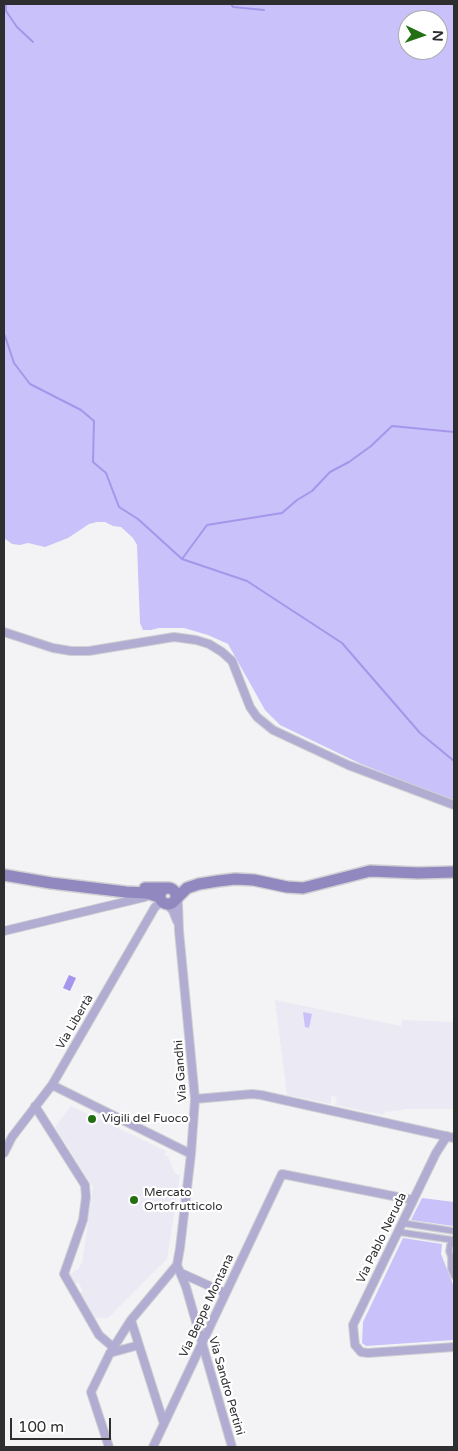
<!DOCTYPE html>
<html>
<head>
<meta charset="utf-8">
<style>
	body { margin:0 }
	#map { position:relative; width:458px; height:1451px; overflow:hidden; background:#f3f3f6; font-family:"Varela Round",sans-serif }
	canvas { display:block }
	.frame { position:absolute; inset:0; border:5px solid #2e2d2f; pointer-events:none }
	.north { position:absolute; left:398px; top:10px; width:50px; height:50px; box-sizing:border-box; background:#fff; border:1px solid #ababac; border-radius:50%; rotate:93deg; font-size:14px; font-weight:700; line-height:20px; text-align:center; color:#2e2d2f }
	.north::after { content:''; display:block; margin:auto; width:18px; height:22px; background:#236f13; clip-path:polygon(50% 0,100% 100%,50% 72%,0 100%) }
	.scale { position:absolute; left:10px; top:1418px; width:101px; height:22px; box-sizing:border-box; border:2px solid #2e2d2f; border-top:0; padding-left:6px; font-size:15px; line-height:18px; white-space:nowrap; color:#2e2d2f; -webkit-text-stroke:4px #fff; paint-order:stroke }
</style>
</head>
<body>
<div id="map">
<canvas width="458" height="1451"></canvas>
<div class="frame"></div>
<div class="north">N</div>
<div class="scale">100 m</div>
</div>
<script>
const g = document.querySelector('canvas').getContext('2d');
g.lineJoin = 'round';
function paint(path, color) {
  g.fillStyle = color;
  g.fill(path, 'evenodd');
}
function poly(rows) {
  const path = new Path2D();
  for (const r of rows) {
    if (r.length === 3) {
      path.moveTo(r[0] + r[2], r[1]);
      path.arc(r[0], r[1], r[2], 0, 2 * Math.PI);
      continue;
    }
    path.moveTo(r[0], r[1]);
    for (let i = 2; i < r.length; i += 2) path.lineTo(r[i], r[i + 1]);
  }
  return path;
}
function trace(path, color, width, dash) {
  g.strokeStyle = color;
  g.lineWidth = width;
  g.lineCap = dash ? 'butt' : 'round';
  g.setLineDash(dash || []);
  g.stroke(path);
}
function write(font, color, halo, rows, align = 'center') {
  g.font = font + ' "Varela Round",sans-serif';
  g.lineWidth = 4.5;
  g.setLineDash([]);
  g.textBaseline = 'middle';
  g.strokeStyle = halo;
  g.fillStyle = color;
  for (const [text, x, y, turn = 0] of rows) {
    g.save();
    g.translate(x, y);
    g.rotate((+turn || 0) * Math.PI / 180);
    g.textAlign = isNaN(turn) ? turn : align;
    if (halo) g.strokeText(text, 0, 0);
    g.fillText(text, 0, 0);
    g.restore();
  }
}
const built = poly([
	[275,1000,401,1026,402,1020,454,1022,454,1109,404,1109,403,1110,386,1112,385,1111,383,1115,335,1105,337,1097,331,1096,331,1104,287,1095],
	[71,1106,166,1151,164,1155,168,1157,175,1174,180,1175,167,1259,108,1318,92,1318,79,1294,83,1291,78,1282,73,1285,68,1275,78,1269,82,1263,93,1187,55,1127]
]);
const green = poly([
	[4,4,454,4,454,801,361,764,280,725,265,710,228,644,208,635,184,628,159,628,151,630,143,630,140,623,137,545,133,538,121,527,113,526,105,522,97,522,89,524,68,538,45,547,28,543,20,545,12,544,4,538],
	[408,20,438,20,438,50,408,50],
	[303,1012,312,1014,309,1028,305,1027],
	[422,1198,454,1202,453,1226,411,1220],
	[403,1238,442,1244,441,1254,454,1287,454,1340,366,1346,362,1343,363,1322]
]);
const water = poly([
	[69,975,76,978,70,991,63,988]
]);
const stream = poly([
	[6,4,6,11,17,27,33,42],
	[231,4,233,7,264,10],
	[4,335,5,336,14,363,30,384,81,410,94,421,93,462,106,473,119,507,138,519,182,559,247,581,342,643,420,733,454,761],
	[182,559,207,525,282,513,297,500,312,491,330,472,349,462,371,446,392,426,454,432]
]);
const pedestrian = poly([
	[402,1223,454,1231],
	[398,1232,453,1240],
	[454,1239,450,1245,449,1251,451,1257,451,1269,454,1276]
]);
const minor = poly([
	[4,632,53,648,71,651,89,651,174,637,196,640,209,644,222,652,232,661,250,707,257,717,273,730,348,765,454,805],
	[167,904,173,911,177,921],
	[4,931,141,898,145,897,149,894],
	[52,1085,191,1154],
	[195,1099,252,1094,261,1095,454,1138],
	[35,1106,85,1185,86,1197,83,1220,64,1274,99,1335,114,1348],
	[447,1136,436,1153,353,1325,355,1345,361,1352,368,1353,454,1347],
	[4,1153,12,1137,52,1085,155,907,162,902],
	[177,1265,186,1287,232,1447],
	[181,1273,225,1293],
	[131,1320,164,1424],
	[110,1353,139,1345],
	[109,1447,91,1392,110,1353,131,1320,177,1265,180,1248,191,1154,195,1099,179,931,178,903,176,894],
	[153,1447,282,1174,413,1200]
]);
const secondary = poly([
	[4,875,51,883,126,892,147,893,159,897],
	[168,896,8],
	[145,888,166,888],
	[176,899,187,888,199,884,218,881,235,879,254,880,287,887,303,888,370,871,418,873,454,872]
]);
const markers = [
	[92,1119,5,"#236f13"],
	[134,1200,5,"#236f13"]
];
const streetNames = [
	["Via Libertà",75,1022,-60],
	["Via Gandhi",181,1071,-94],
	["Via Pablo Neruda",382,1238,-64],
	["Via Beppe Montana",207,1306,-65],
	["Via Sandro Pertini",226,1386,74]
];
const poiNames = [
	["Vigili del Fuoco",102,1119],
	["Mercato",144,1193],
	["Ortofrutticolo",144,1207]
];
paint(built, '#eae9f4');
paint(green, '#c9c1f9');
paint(water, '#a596eb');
trace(stream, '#a596eb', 2);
trace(pedestrian, '#d0cfd2', 8);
trace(minor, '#d0cfd2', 10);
trace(secondary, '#d0cfd2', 14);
trace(pedestrian, '#b1acd2', 5.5);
trace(minor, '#b1acd2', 8);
trace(secondary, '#9188c0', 11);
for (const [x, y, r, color] of markers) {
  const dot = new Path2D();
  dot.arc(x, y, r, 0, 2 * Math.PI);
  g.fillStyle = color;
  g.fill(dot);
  trace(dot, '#fff', 2);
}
write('12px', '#2e2d2f', '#fff', streetNames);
write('12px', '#2e2d2f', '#fff', poiNames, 'left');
</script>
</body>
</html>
